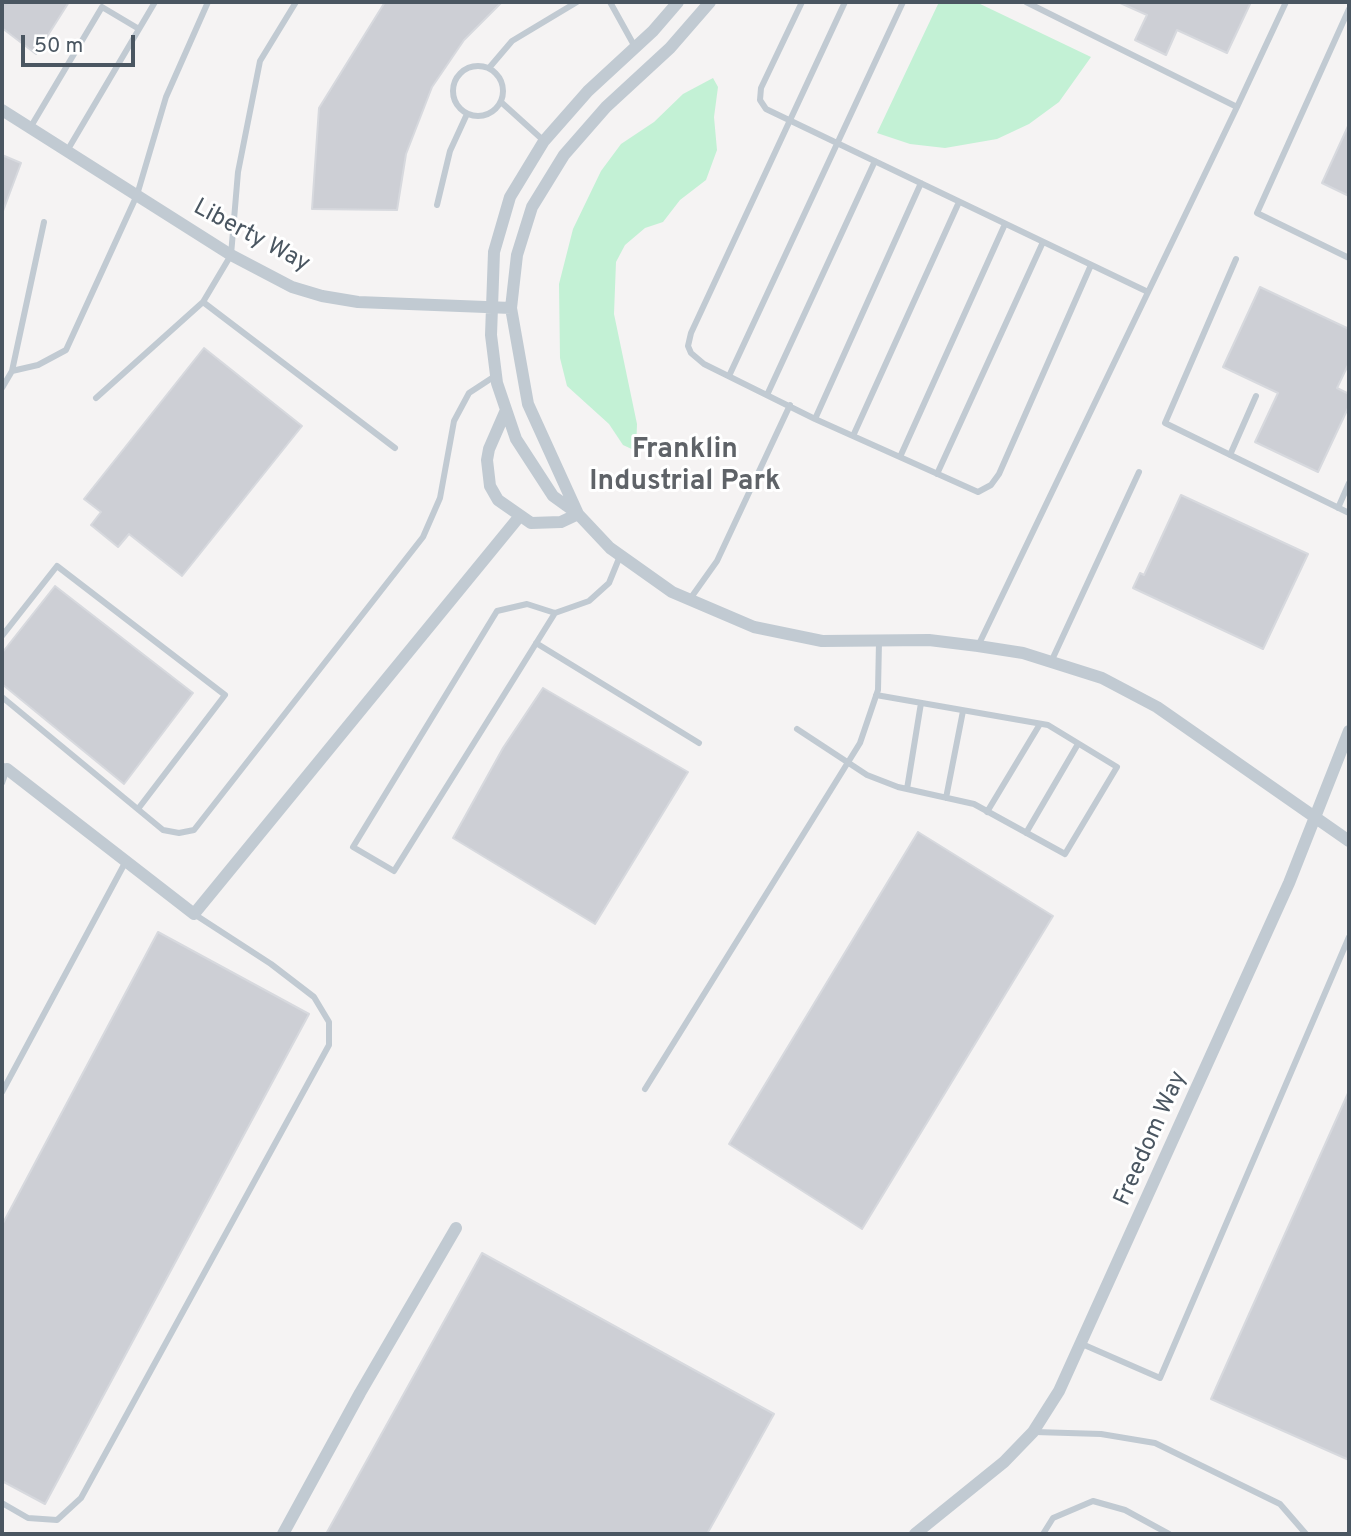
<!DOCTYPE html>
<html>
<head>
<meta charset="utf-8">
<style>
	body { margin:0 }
	#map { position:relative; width:1351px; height:1536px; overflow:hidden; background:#f5f3f3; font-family:Overpass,sans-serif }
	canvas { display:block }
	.frame { position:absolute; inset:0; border:4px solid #4a5661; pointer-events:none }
	.scale { position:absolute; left:21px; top:35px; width:114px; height:32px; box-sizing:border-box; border:4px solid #4a5661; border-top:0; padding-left:9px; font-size:21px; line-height:24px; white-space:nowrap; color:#4a5661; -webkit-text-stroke:5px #fff; paint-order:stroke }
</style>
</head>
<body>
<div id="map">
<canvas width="1351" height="1536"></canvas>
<div class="frame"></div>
<div class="scale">50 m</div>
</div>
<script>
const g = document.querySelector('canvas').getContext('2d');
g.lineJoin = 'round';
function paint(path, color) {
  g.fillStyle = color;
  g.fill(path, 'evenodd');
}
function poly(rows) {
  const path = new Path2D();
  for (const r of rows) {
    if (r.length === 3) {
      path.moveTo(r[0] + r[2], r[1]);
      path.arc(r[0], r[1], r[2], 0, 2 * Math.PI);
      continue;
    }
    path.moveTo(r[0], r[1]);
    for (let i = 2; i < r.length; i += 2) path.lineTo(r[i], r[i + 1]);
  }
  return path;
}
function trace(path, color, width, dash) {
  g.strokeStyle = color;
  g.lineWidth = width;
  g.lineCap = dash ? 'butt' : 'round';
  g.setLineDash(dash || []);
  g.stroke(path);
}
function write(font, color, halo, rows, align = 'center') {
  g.font = font + ' Overpass,sans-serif';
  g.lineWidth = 6;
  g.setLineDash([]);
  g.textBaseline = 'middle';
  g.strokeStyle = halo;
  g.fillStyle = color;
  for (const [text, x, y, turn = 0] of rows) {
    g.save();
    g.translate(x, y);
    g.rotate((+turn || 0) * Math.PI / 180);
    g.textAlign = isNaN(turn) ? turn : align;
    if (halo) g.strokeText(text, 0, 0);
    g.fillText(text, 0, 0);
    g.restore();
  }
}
const green = poly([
	[939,2,976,2,1091,57,1059,102,1029,124,997,139,945,148,910,144,877,133],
	[713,78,718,87,714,117,717,150,706,180,680,200,663,222,645,228,625,245,616,262,614,314,637,424,636,451,623,445,609,424,567,386,560,358,559,284,573,229,601,171,621,144,654,122,683,94]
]);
const building = poly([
	[2,2,69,2,36,54,2,28,2,2],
	[385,2,502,2,464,40,432,87,406,154,397,210,312,209,319,108,385,2],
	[1118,2,1251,2,1227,53,1177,30,1166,55,1135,40,1147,15,1118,2],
	[1349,124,1349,196,1322,183,1349,124],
	[2,155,21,163,3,211,2,211,2,155],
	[1260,287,1349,329,1349,363,1337,388,1349,394,1349,406,1318,472,1255,442,1278,393,1223,367,1260,287],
	[204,348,302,426,182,576,129,534,118,547,91,525,101,512,84,499,204,348],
	[1181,495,1308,554,1263,649,1133,588,1140,573,1144,575,1181,495],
	[55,586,193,693,124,784,2,684,2,653,55,586],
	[543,688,688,772,595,924,453,838,503,748,543,688],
	[918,832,1053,916,862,1229,729,1144,918,832],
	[158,932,309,1014,45,1504,2,1481,2,1225,158,932],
	[1349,1091,1349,1460,1211,1399,1349,1091],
	[482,1253,774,1414,707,1534,326,1534,482,1253]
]);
const service = poly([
	[610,2,635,47],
	[802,2,761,88,760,100,766,109,1148,292],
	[845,2,691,333,688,346,691,353,704,364,815,419,978,492,991,485,999,474,1091,265],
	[1349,9,1257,213,1349,258],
	[478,91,25],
	[489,68,512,41,577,2],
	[501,102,543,140],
	[1237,107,1286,2],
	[30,128,102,7,139,29],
	[67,151,155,2],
	[437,205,450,151,467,114],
	[1236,259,1165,423,1349,513],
	[203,302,395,448],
	[12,371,44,222],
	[729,376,903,2],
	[2,388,12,371,38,365,66,350,137,195,166,97,208,2],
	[767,395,875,161],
	[96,398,203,302,231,255,238,172,260,61,296,2],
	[815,419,921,183],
	[853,436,959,202],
	[1230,455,1256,396],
	[900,457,1005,224],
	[937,474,1043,242],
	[1338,508,1349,483],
	[690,599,717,561,790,405],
	[555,613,394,871,353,847,497,611,527,604,555,613,589,601,609,583,620,556],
	[2,636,57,566,225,695,138,809],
	[536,643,699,743],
	[978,646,1237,107,1026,2],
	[1051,662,1139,472],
	[2,697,163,830,179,833,194,830,423,537,440,498,454,421,469,393,495,376],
	[797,729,867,775,898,787,974,804,1065,854,1117,767,1048,725,876,695],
	[2,765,7,769,2,783],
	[907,789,921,703],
	[946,798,963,711],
	[987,812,1040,724],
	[1026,833,1078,744],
	[645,1089,860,743,878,690,879,642],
	[2,1092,126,861],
	[1082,1344,1160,1378,1349,937],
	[1035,1432,1101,1434,1155,1443,1280,1504,1306,1534],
	[2,1503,28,1518,57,1520,81,1498,329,1045,329,1022,314,997,271,964,194,914],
	[1043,1534,1053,1518,1093,1501,1125,1510,1169,1534]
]);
const minor = poly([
	[678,2,653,31,588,91,544,141,510,197,494,252,491,335,497,383,516,439,553,496,578,514,610,548,672,592,754,627,822,641,929,640,978,646,1023,653,1102,678,1157,707,1349,841],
	[2,110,231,255,292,287,322,296,358,302,511,308],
	[506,410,489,449,487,460,490,486,498,500,531,523,561,522,578,514],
	[578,514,528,404,511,308,517,255,532,207,564,155,606,107,670,48,710,2],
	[7,769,194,914,519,517],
	[283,1534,360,1393,456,1228],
	[915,1534,1004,1462,1033,1432,1059,1391,1289,883,1349,731]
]);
const streetNames = [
	["Liberty Way",251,237,28],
	["Freedom Way",1152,1139,-66]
];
const quarterNames = [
	["Franklin",685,451],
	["Industrial Park",685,483]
];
paint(green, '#c3f1d5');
paint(building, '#cdcfd5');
trace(building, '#d7d9de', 2);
trace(service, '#c1cad2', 6);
trace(minor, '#c1cad2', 12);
write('24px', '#4a5661', '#fff', streetNames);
write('bold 28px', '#5f6368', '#fff', quarterNames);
</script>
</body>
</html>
